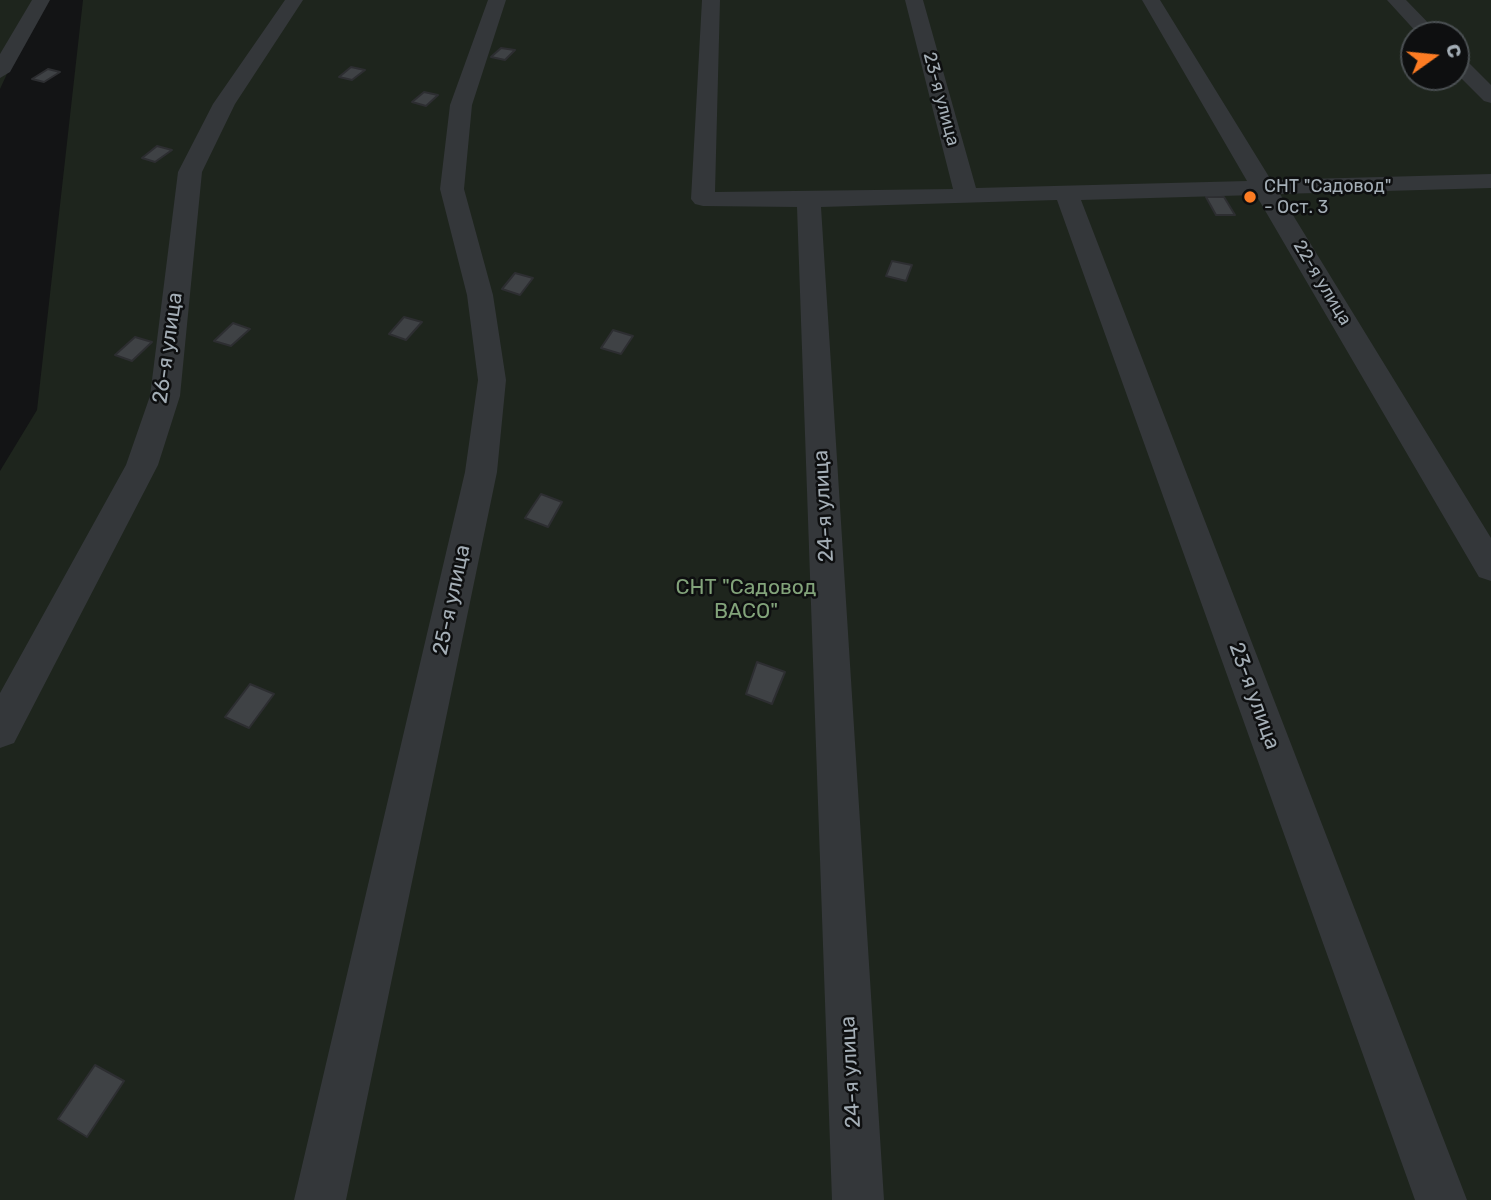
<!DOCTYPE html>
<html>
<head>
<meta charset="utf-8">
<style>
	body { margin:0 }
	#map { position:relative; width:1491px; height:1200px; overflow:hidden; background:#131415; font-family:Rubik,sans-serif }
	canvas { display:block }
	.north { position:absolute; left:1400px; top:21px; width:70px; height:70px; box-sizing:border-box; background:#0e0f10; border:2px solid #4a4f52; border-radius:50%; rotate:75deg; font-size:19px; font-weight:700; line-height:28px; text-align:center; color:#a4aeb6 }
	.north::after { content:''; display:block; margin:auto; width:24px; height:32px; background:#fd7c23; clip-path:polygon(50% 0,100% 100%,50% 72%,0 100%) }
</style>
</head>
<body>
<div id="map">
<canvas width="1491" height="1200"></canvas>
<div class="north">С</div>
</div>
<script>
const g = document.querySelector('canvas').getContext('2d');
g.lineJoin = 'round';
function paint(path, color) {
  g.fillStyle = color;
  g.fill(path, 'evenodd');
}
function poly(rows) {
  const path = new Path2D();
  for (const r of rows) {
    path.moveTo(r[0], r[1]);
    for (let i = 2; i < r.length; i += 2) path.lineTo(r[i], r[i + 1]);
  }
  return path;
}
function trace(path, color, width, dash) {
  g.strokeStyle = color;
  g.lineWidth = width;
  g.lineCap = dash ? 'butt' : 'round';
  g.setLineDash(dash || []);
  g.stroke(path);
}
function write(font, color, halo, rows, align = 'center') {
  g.font = font + ' Rubik,sans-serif';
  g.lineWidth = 5;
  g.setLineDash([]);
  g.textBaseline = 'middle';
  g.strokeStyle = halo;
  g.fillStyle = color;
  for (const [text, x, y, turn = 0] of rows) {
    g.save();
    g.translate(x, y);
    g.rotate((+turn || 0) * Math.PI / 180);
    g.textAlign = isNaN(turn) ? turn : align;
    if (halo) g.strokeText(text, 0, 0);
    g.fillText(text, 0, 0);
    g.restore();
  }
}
const green = poly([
	[0,0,41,0,0,89],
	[83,0,1491,0,1491,1200,0,1200,0,471,37,410],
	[1414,35,1456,35,1456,77,1414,77]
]);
const building = poly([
	[501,48,515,50,505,60,491,57,501,48],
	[351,67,365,70,352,80,339,77,351,67],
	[48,69,60,72,44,82,32,79,48,69],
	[424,92,438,95,426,106,412,102,424,92],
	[157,146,172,150,155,162,142,158,157,146],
	[1206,197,1224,197,1235,215,1216,215,1206,197],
	[892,261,912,265,906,281,886,276,892,261],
	[515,273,533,278,520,295,502,289,515,273],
	[404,317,422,322,406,340,389,334,404,317],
	[233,323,250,329,231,346,214,341,233,323],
	[613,330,633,336,621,354,601,348,613,330],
	[135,337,152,342,132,361,115,355,135,337],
	[541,494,562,502,548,527,525,518,541,494],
	[757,662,785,672,772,704,746,694,757,662],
	[250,684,274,694,249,728,225,717,250,684],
	[95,1065,124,1081,87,1137,58,1119,95,1065]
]);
const street = poly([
	[32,0,50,0,10,72,0,78,0,54,32,0],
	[285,0,303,0,235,104,202,172,180,396,158,465,14,743,0,748,0,693,126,465,150,396,178,172,213,104,285,0],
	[488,0,506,0,472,105,464,189,493,295,506,380,497,472,346,1200,294,1200,465,472,478,380,467,295,440,189,450,105,488,0],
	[702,0,720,0,715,192,953,189,905,0,923,0,976,188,1247,181,1142,0,1160,0,1271,180,1491,174,1491,188,1280,194,1491,538,1491,581,1479,577,1256,195,1081,200,1467,1200,1415,1200,1057,200,821,207,884,1200,832,1200,797,207,703,206,695,204,691,199,702,0],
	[1387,0,1406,0,1440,35,1419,35,1387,0],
	[1456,55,1463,57,1491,85,1491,103,1484,101,1456,73,1456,55]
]);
const markers = [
	[1250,197,7,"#fd7c23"]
];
const farStreetnames = [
	["23-я улица",941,99,75],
	["22-я улица",1322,283,59]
];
const farPoinames = [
	["СНТ \"Садовод\"",1264,187],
	["- Ост. 3",1264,208]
];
const streetNames = [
	["26-я улица",168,348,-82],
	["24-я улица",824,506,-93],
	["25-я улица",452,600,-78],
	["23-я улица",1254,696,70],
	["24-я улица",851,1072,-93]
];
const parkNames = [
	["СНТ \"Садовод",746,588],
	["ВАСО\"",746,612]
];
paint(green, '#1e251d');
paint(building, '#3f4245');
trace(building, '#2d2e31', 2);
paint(street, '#34373a');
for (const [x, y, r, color] of markers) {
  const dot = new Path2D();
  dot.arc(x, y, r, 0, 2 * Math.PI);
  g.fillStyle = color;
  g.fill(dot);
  trace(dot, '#0e0f10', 2.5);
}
write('18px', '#a4aeb6', '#0e0f10', farStreetnames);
write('18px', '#a4aeb6', '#0e0f10', farPoinames, 'left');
write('21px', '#a4aeb6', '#0e0f10', streetNames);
write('21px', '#82a37a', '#0e0f10', parkNames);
</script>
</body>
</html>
